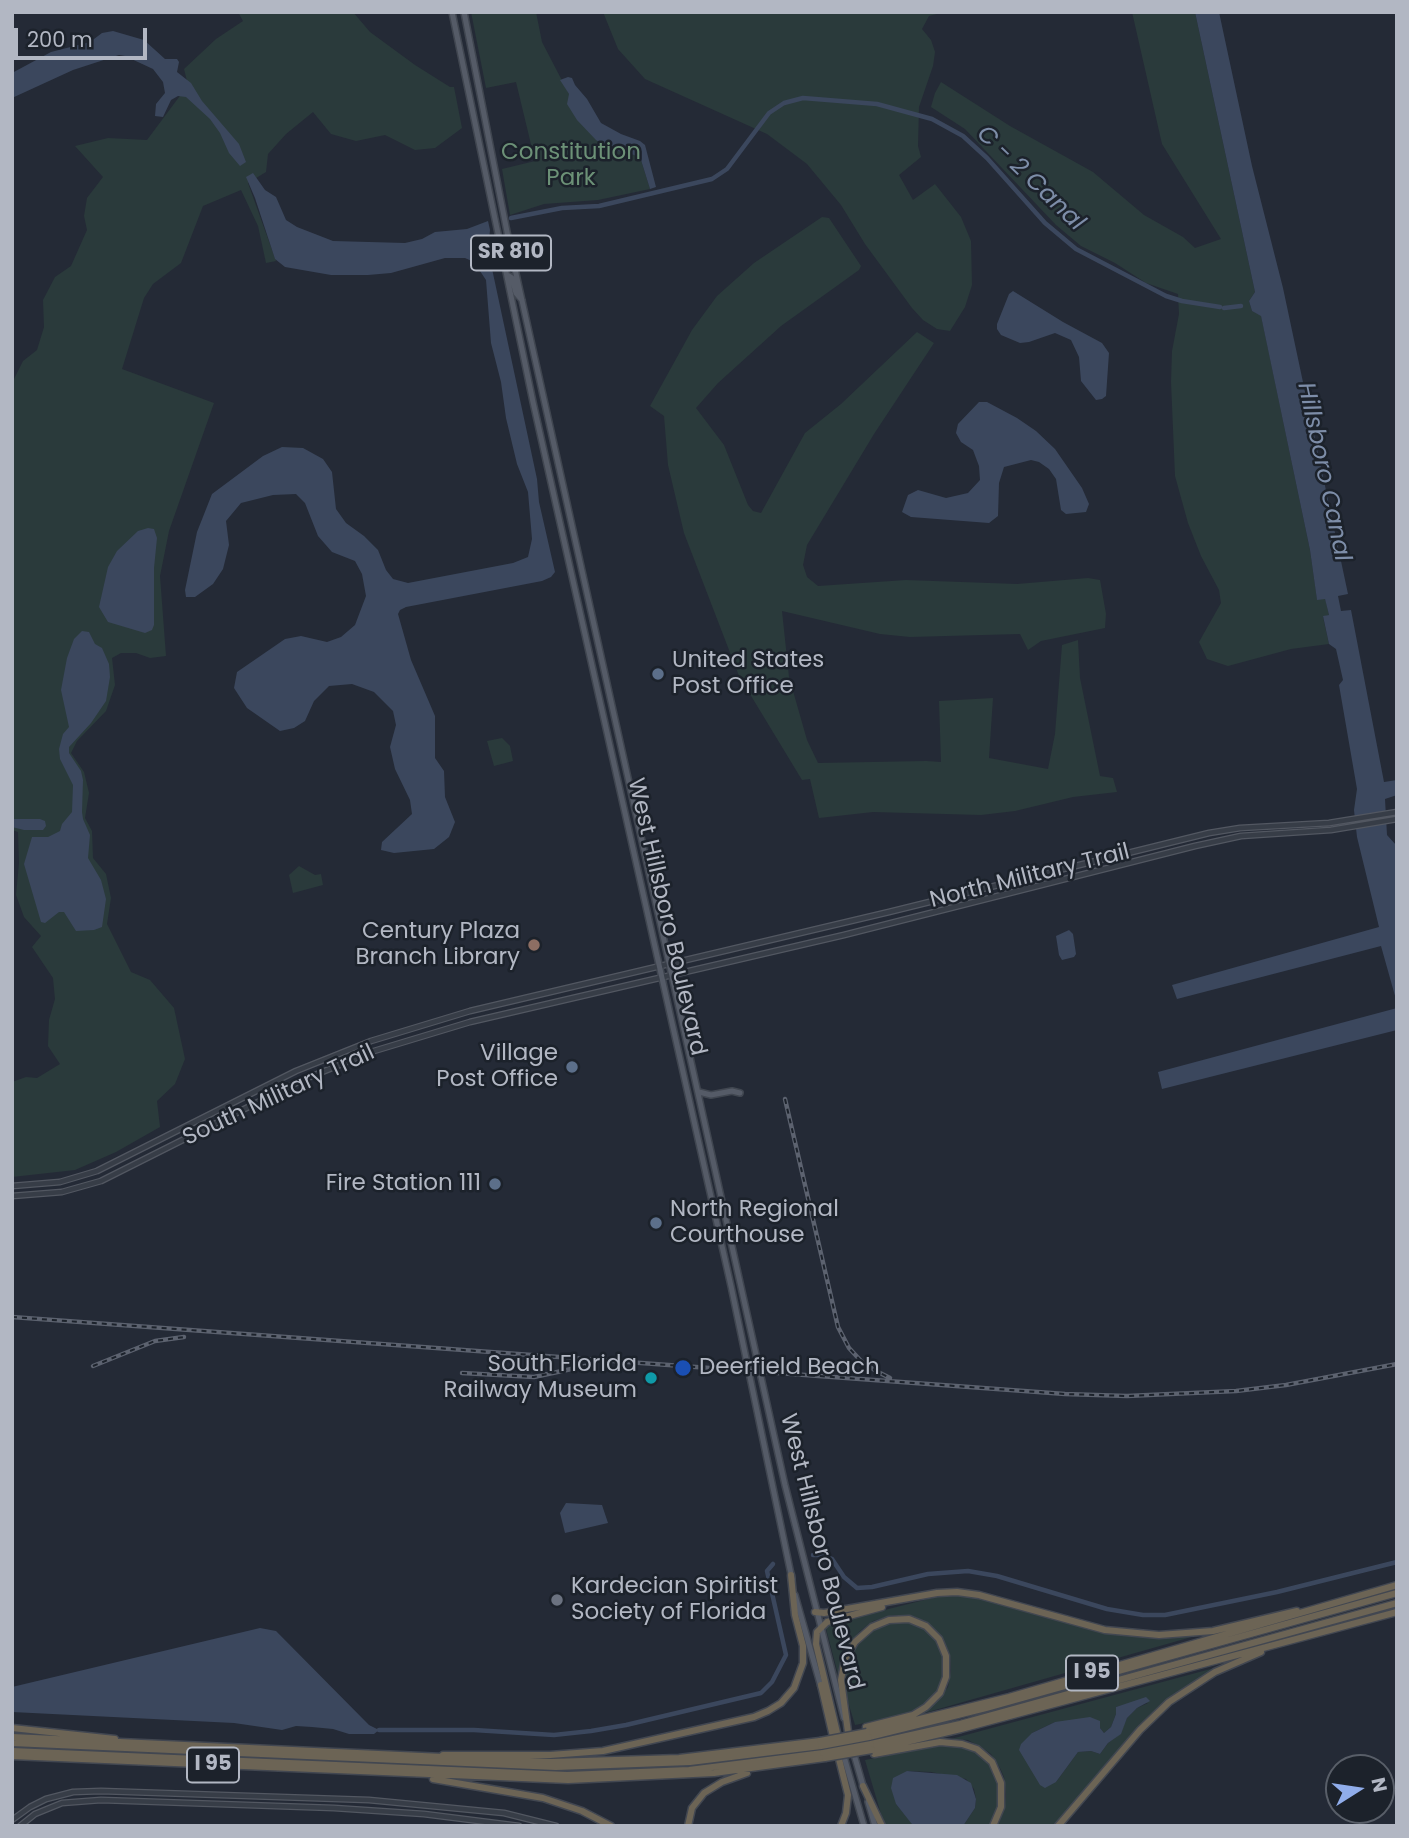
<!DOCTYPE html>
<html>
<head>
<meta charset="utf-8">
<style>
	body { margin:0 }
	#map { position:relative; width:1409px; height:1838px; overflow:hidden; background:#242a36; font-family:Poppins,sans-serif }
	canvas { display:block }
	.frame { position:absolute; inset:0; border:14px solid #b2b7c3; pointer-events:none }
	.north { position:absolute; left:1325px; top:1754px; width:70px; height:70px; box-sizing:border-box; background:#1c222b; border:2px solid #585e68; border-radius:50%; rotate:78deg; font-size:19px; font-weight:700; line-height:28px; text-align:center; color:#b2b7c3 }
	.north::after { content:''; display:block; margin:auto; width:24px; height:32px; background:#90adea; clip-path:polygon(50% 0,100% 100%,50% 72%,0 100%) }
	.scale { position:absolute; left:14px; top:28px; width:133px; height:32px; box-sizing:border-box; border:4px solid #b2b7c3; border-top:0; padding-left:9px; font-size:21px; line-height:24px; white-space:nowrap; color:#b2b7c3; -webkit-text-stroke:5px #1c222b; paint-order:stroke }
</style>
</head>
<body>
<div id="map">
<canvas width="1409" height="1838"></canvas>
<div class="frame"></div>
<div class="north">N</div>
<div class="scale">200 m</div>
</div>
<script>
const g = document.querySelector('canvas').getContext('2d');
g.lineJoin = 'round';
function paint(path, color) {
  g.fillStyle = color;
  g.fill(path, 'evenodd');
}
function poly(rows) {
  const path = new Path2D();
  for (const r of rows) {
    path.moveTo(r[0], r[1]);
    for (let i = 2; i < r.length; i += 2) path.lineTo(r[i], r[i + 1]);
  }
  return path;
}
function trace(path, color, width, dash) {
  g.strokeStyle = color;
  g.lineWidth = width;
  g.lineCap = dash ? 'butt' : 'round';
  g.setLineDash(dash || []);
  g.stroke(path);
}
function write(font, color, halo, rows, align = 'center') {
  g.font = font + ' Poppins,sans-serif';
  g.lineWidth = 5;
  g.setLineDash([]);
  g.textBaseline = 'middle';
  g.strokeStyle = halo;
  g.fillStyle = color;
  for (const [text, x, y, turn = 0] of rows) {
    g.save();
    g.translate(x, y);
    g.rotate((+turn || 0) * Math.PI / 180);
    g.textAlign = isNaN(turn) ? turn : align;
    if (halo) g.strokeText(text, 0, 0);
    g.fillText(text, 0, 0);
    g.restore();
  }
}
const green = poly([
	[238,12,353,12,370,32,415,65,450,87,454,87,462,128,435,148,415,150,385,135,356,141,331,134,313,112,286,134,268,154,266,172,248,183,276,261,266,263,258,226,241,190,203,206,181,263,153,284,144,298,122,369,214,403,169,531,160,576,166,656,150,658,136,653,121,653,112,658,115,685,106,711,77,741,71,753,84,772,89,793,85,818,92,831,93,858,106,874,111,898,107,924,131,972,150,980,174,1008,185,1059,175,1084,157,1101,160,1127,116,1152,75,1170,12,1177,12,1082,26,1077,37,1078,60,1064,48,1046,49,1020,55,999,53,978,32,947,41,936,24,917,16,895,19,863,18,832,12,830,12,383,23,361,37,350,44,327,43,300,55,277,71,266,87,230,84,216,87,198,103,177,75,146,108,138,147,140,188,85,184,69,216,39,243,21],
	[471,12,536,12,542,42,569,94,610,149,634,155,641,160,650,189,598,200,544,204,510,215,502,169,535,161,516,82,486,88],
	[603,12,945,12,929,16,922,29,931,40,935,52,933,66,919,107,918,146,921,157,899,175,913,200,935,184,961,217,971,241,972,285,965,307,950,331,937,329,923,320,912,308,865,244,841,205,807,164,767,134,645,79,618,49],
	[1132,12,1195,12,1255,292,1249,301,1252,311,1261,315,1310,550,1317,599,1325,598,1329,615,1323,617,1329,644,1291,649,1228,666,1207,659,1199,642,1221,603,1219,590,1201,556,1188,523,1175,476,1171,382,1172,351,1179,314,1178,294,1146,283,1115,263,1081,246,1056,225,965,129,931,107,935,93,941,82,1010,126,1093,172,1144,215,1183,237,1195,248,1221,239,1162,144],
	[822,217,829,218,861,266,859,270,781,326,718,383,696,408,724,445,748,505,753,511,761,513,805,433,841,404,917,332,934,343,874,434,807,545,803,565,807,577,818,586,906,580,1017,584,1088,578,1100,580,1106,614,1105,628,1041,641,1028,650,1020,634,910,637,880,634,782,611,789,677,807,740,818,763,926,761,941,762,939,701,993,698,989,758,1048,769,1055,734,1062,645,1078,640,1080,678,1100,776,1113,778,1117,792,1073,797,1015,811,981,815,873,812,819,818,810,779,802,780,739,676,684,533,668,465,664,416,650,406,692,330,717,296,754,263],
	[502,738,510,746,513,761,494,766,487,741],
	[299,866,315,875,321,874,323,885,293,893,289,875],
	[944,1595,973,1596,1123,1635,1195,1636,921,1714,937,1701,948,1687,951,1671,950,1654,940,1634,929,1624,913,1616,894,1615,873,1621,860,1631,844,1651,839,1678,825,1625],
	[907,1621,923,1627,936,1639,945,1661,942,1685,931,1700,918,1709,895,1717,855,1725,845,1692,846,1663,856,1643,872,1629,888,1622],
	[1218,1667,1184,1688,1146,1720,1055,1826,998,1826,1005,1805,1006,1795,1004,1777,1000,1768,991,1754,981,1747,968,1740,951,1739],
	[1131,1703,1148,1703,1137,1708,1127,1718,1120,1734,1108,1743,1100,1754,1091,1751,1078,1752,1056,1782,1032,1733,1055,1722,1100,1728,1104,1733,1111,1727,1116,1714,1116,1707],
	[946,1744,965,1747,979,1753,991,1765,998,1778,999,1795,997,1810,990,1826,963,1826,975,1808,976,1799,974,1789,966,1779,931,1772,907,1771,896,1804,914,1826,886,1826,881,1814,865,1760]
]);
const water = poly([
	[1195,12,1219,12,1252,166,1283,288,1348,594,1338,596,1341,611,1351,610,1384,782,1397,780,1397,795,1385,799,1387,835,1396,845,1397,851,1397,1003,1381,946,1177,999,1172,985,1379,927,1357,837,1354,810,1357,789,1339,685,1343,680,1336,649,1329,644,1323,616,1329,615,1325,599,1317,600,1310,550,1261,316,1252,311,1249,301,1255,292],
	[113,31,144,40,165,59,177,59,179,62,177,72,191,83,202,101,239,144,246,162,240,166,229,153,220,133,210,119,186,97,178,96,171,100,163,117,155,116,156,104,165,93,163,82,153,69,125,56,119,55,73,70,12,98,12,73,51,52,90,42,102,33],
	[568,77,572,78,575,85,587,99,601,123,621,134,640,141,645,145,656,187,650,189,641,160,634,155,610,149,596,140,577,120,567,104,569,94,560,80],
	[253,173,265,190,276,197,286,220,297,227,333,241,405,243,422,239,435,232,467,229,488,221,490,230,488,250,537,479,539,502,555,572,551,577,542,581,406,607,400,610,398,614,411,660,435,716,435,758,444,771,445,797,455,822,449,837,434,849,394,853,381,850,382,842,412,814,410,800,395,769,390,747,396,725,393,711,374,692,352,684,329,686,314,701,305,721,294,728,280,731,247,708,234,688,237,672,285,639,301,636,327,642,341,637,355,625,366,596,362,574,355,561,332,552,318,536,305,503,296,494,273,495,241,503,226,521,229,545,223,569,213,584,195,597,186,597,185,590,197,532,212,494,263,456,282,447,303,448,323,459,332,472,336,509,346,523,364,536,378,550,386,570,393,579,408,583,513,563,528,557,532,539,528,492,517,464,506,418,501,382,491,343,486,280,474,262,465,258,445,258,391,273,368,275,331,275,285,267,275,259,255,198,246,177],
	[1013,291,1063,322,1102,343,1109,353,1106,396,1102,399,1096,400,1081,381,1079,357,1071,340,1055,333,1029,342,1020,343,1001,335,997,329,997,324,1009,294],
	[979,402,987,402,1017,418,1036,431,1055,449,1082,488,1089,504,1086,512,1066,514,1061,510,1056,479,1049,469,1039,462,1031,460,1004,467,999,483,998,516,989,523,911,517,902,512,908,495,918,490,946,498,968,493,980,480,979,466,973,450,961,442,956,433,958,424],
	[148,528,154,529,157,538,154,568,154,625,152,630,145,633,108,622,99,607,108,567,117,551,138,531],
	[82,631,89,632,95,644,102,648,109,664,110,677,106,701,91,723,69,747,69,753,81,771,83,780,82,812,83,819,90,835,88,858,101,880,106,899,102,927,94,930,76,931,64,912,59,912,45,923,41,922,24,864,32,837,48,837,60,831,62,824,72,812,73,785,60,759,59,749,63,734,69,727,61,690,67,658,74,639],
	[12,819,40,819,45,821,46,826,43,830,24,830,12,827],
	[1069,930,1073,934,1076,954,1074,957,1062,960,1059,955,1056,936],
	[1397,1008,1397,1030,1162,1089,1158,1072],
	[566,1503,602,1505,608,1523,565,1533,560,1513],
	[260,1628,276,1631,369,1725,379,1730,374,1734,349,1734,333,1729,312,1727,296,1726,282,1730,234,1723,12,1712,12,1687],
	[1146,1697,1150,1701,1137,1708,1127,1718,1121,1734,1108,1743,1100,1754,1091,1751,1078,1752,1056,1782,1045,1788,1040,1785,1019,1750,1021,1744,1032,1733,1055,1722,1090,1717,1100,1721,1100,1728,1104,1733,1111,1727,1116,1714,1116,1707],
	[907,1771,957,1775,971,1783,976,1799,975,1808,963,1826,914,1826,911,1823,896,1804,891,1788,893,1778]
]);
const canal = poly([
	[511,218,562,208,599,206,712,179,727,169,769,113,784,103,803,98,877,104,932,119,963,136,987,158,1045,223,1076,249,1166,296,1182,301,1220,307],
	[1224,308,1241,306],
	[813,1555,823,1555,832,1559,844,1577,857,1588,872,1587,928,1574,968,1571,997,1576,1107,1609,1143,1615,1165,1615,1277,1592,1397,1562],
	[379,1730,474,1730,554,1735,591,1731,626,1725,761,1693,772,1682,786,1655,767,1571,773,1564]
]);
const tertiary = poly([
	[12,1186,60,1182,97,1171,296,1071,371,1041,470,1011,889,912,1209,833,1240,828,1329,823,1397,812],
	[12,1196,62,1192,101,1181,300,1081,374,1051,470,1022,844,935,1195,846,1241,836,1331,830,1397,819],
	[12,1820,30,1807,46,1799,73,1792,101,1791,369,1800,504,1813,556,1826],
	[20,1826,35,1814,62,1803,101,1800,334,1808,424,1814,519,1826]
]);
const primary = poly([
	[452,12,533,402,731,1286,792,1579],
	[464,12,509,242,785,1485,844,1718],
	[507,275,512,278,516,293,522,300],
	[699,1092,711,1095,732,1091,740,1093],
	[795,1595,821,1687],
	[853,1751,864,1789],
	[843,1753,864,1826],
	[868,1802,875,1826]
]);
const motorway = poly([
	[815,1612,824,1613,937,1593,957,1592,979,1595,1105,1630,1159,1635,1213,1631,1297,1611],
	[821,1685,834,1741],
	[12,1728,115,1739],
	[848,1732,841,1680,845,1659,855,1642,872,1627,889,1620,909,1619,926,1626,939,1639,946,1656,946,1677,940,1693,926,1707,913,1715,866,1727],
	[867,1732,1009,1697,1397,1585],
	[12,1737,551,1762,679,1758,820,1741],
	[869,1737,986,1708,1397,1593],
	[839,1741,816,1644,817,1632,827,1622,882,1607],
	[12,1743,556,1767,690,1762,821,1746],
	[871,1744,960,1724,1397,1603],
	[872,1750,961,1729,1397,1612],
	[12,1751,567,1775,689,1770,823,1753],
	[837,1751,848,1795,846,1813,841,1826],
	[874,1754,940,1742,962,1744,977,1749,992,1762,1001,1783,1001,1807,993,1826],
	[443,1755,550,1755,603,1751,754,1717,768,1711,781,1703,794,1688,803,1663,803,1646,795,1615,791,1575],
	[12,1756,568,1780,714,1773,825,1758],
	[433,1779,543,1798,582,1811,611,1826],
	[863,1786,882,1826],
	[688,1826,692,1808,704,1793,722,1782,747,1773],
	[1058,1826,1140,1730,1169,1702,1215,1672,1261,1652]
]);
const rail = poly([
	[785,1099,838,1327,849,1348,861,1361,876,1371,890,1378],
	[12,1317,1065,1394,1127,1396,1236,1391,1286,1385,1397,1364],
	[93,1366,155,1341,184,1337],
	[462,1373,534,1377,590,1365]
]);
const motorwayBridge = poly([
	[820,1741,867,1732],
	[821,1746,869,1737],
	[823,1753,871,1744],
	[825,1758,872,1750]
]);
const markers = [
	[658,674,7,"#5c6f8a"],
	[534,945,7,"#8d6e63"],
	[572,1067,7,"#5c6f8a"],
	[495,1184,7,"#5c6f8a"],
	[656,1223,7,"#5c6f8a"],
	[683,1368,9,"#1a4fb4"],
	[651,1378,7,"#0f9aa8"],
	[557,1600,7,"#6b7280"]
];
const shields = [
	[511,253,80],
	[1092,1673,52],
	[213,1765,52]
];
const shieldNames = [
	["SR 810",511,253],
	["I 95",1092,1673],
	["I 95",213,1765]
];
const parkNames = [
	["Constitution",571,153],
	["Park",571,179]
];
const poiNames = [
	["United States",672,661],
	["Post Office",672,687],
	["Century Plaza",520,932,"right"],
	["Branch Library",520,958,"right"],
	["Village",558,1054,"right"],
	["Post Office",558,1080,"right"],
	["Fire Station 111",481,1184,"right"],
	["North Regional",670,1210],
	["Courthouse",670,1236],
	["South Florida",637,1365,"right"],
	["Railway Museum",637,1391,"right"],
	["Deerfield Beach",699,1368],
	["Kardecian Spiritist",571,1587],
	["Society of Florida",571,1613]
];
const streetNames = [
	["North Military Trail",1030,877,-14],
	["West Hillsboro Boulevard",666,917,77],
	["South Military Trail",279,1096,-25],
	["West Hillsboro Boulevard",821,1552,76]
];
const waterNames = [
	["C - 2 Canal",1030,179,44],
	["Hillsboro Canal",1323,472,78]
];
paint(green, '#2a3a3b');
paint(water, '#3b475d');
trace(canal, '#3b475d', 4.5);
trace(tertiary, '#525761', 7);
trace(primary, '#404650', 8);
trace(motorway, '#424751', 9);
trace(tertiary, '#373d47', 4.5);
trace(primary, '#555b67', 5);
trace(motorway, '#6c6455', 6);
trace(rail, '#5c626f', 4.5);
trace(rail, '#1c222b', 2, [5]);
trace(motorwayBridge, '#424751', 9, []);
trace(motorwayBridge, '#6c6455', 6);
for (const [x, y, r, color] of markers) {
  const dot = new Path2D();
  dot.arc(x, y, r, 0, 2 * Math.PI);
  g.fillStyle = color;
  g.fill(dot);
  trace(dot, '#1c222b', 2.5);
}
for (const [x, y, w] of shields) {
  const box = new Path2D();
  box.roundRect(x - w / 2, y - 17.5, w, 35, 5);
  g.fillStyle = '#1c222b';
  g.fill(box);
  trace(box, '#b2b7c3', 2);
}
write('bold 21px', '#b2b7c3', null, shieldNames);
write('23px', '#6c9177', '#1c222b', parkNames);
write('23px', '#b2b7c3', '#1c222b', poiNames, 'left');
write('23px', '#b2b7c3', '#1c222b', streetNames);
write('italic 24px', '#7d8da8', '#1c222b', waterNames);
</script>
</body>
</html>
